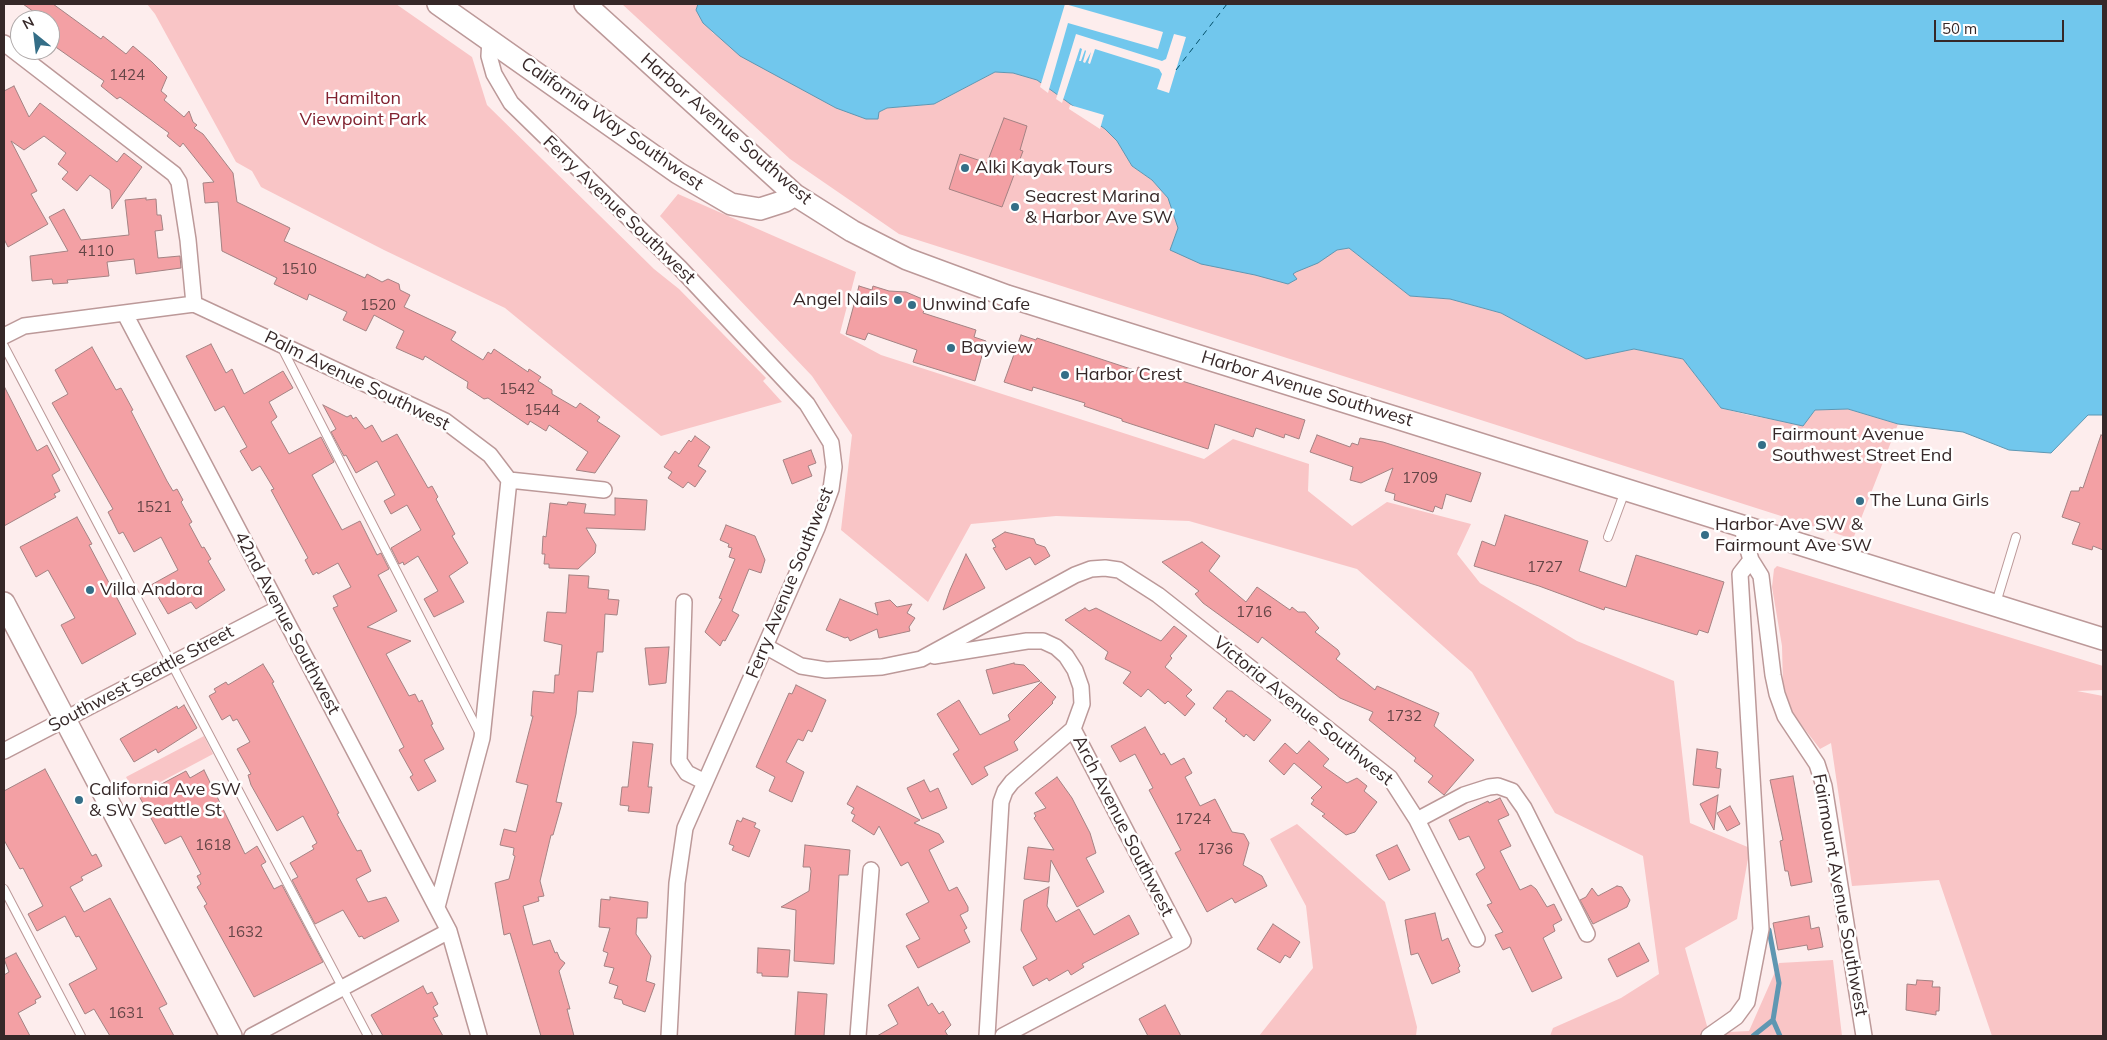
<!DOCTYPE html>
<html>
<head>
<meta charset="utf-8">
<style>
	body { margin:0 }
	#map { position:relative; width:2107px; height:1040px; overflow:hidden; background:#fdeded; font-family:Mulish,sans-serif }
	canvas { display:block }
	.frame { position:absolute; inset:0; border:5px solid #362828; pointer-events:none }
	.north { position:absolute; left:10px; top:10px; width:50px; height:50px; box-sizing:border-box; background:#fff; border:1px solid #afa9a9; border-radius:50%; rotate:331deg; font-size:14px; font-weight:700; line-height:20px; text-align:center; color:#362828 }
	.north::after { content:''; display:block; margin:auto; width:18px; height:22px; background:#346e87; clip-path:polygon(50% 0,100% 100%,50% 72%,0 100%) }
	.scale { position:absolute; left:1934px; top:20px; width:130px; height:22px; box-sizing:border-box; border:2px solid #362828; border-top:0; padding-left:6px; font-size:15px; line-height:18px; white-space:nowrap; color:#362828; -webkit-text-stroke:4px #fff; paint-order:stroke }
</style>
</head>
<body>
<div id="map">
<canvas width="2107" height="1040"></canvas>
<div class="frame"></div>
<div class="north">N</div>
<div class="scale">50 m</div>
</div>
<script>
const g = document.querySelector('canvas').getContext('2d');
g.lineJoin = 'round';
function paint(path, color) {
  g.fillStyle = color;
  g.fill(path, 'evenodd');
}
function poly(rows) {
  const path = new Path2D();
  for (const r of rows) {
    path.moveTo(r[0], r[1]);
    for (let i = 2; i < r.length; i += 2) path.lineTo(r[i], r[i + 1]);
  }
  return path;
}
function trace(path, color, width, dash) {
  g.strokeStyle = color;
  g.lineWidth = width;
  g.lineCap = dash ? 'butt' : 'round';
  g.setLineDash(dash || []);
  g.stroke(path);
}
function write(font, color, halo, rows, align = 'center') {
  g.font = font + ' Mulish,sans-serif';
  g.lineWidth = 5;
  g.setLineDash([]);
  g.textBaseline = 'middle';
  g.strokeStyle = halo;
  g.fillStyle = color;
  for (const [text, x, y, turn = 0] of rows) {
    g.save();
    g.translate(x, y);
    g.rotate((+turn || 0) * Math.PI / 180);
    g.textAlign = isNaN(turn) ? turn : align;
    if (halo) g.strokeText(text, 0, 0);
    g.fillText(text, 0, 0);
    g.restore();
  }
}
const green = poly([
	[147,4,396,4,472,57,487,105,654,269,679,289,766,378,763,381,782,402,661,436,505,308,384,250,261,187,252,171,236,162,155,14],
	[622,4,698,4,696,10,713,33,836,108,879,112,887,108,934,104,995,72,1013,73,1037,80,1105,129,1118,141,1132,166,1152,180,1168,198,1337,250,1349,248,1410,296,1450,299,1501,313,1586,359,1634,349,1683,359,1721,408,1748,415,1803,425,1815,410,1848,409,1898,424,1853,539,899,234,790,159],
	[678,194,856,272,840,333,881,355,1204,459,1233,439,1309,464,1308,491,1352,526,1387,502,1471,524,1457,554,1480,583,1577,641,1674,681,1690,823,1750,848,1737,919,1685,948,1709,1033,1749,1031,1779,963,1833,960,1842,1036,1550,1036,1553,1028,1621,998,1659,974,1643,856,1555,813,1472,672,1357,569,1189,521,1056,516,971,524,928,602,841,530,852,435,812,376,660,216],
	[1777,566,2103,666,2103,690,2077,691,2103,696,2103,1036,1992,1036,1939,880,1852,886,1831,743,1820,749,1793,714,1783,685,1782,646,1772,587,1774,569],
	[204,736,213,754,136,795,126,777],
	[1297,824,1385,902,1417,1027,1416,1036,1259,1036,1313,968,1306,906,1270,839]
]);
const water = poly([
	[698,4,2103,4,2103,415,2088,415,2051,453,2009,450,1963,432,1898,424,1848,409,1815,410,1803,426,1721,408,1683,359,1634,349,1586,359,1501,313,1450,299,1410,296,1349,248,1337,250,1318,263,1296,272,1293,274,1297,279,1288,284,1255,275,1201,264,1170,250,1178,228,1168,198,1152,180,1132,166,1117,141,1105,129,1037,80,1013,73,995,72,934,104,887,108,879,112,878,119,866,119,836,108,740,56,703,23,696,10,698,4]
]);
const pier = poly([
	[1065,4,1163,32,1158,49,1068,23,1048,93,1040,87],
	[1076,34,1162,61,1166,59,1174,34,1186,37,1169,93,1157,89,1162,74,1159,69,1095,49,1090,64,1088,63,1091,52,1085,63,1083,62,1086,51,1085,50,1081,61,1079,61,1082,49,1080,48,1062,103,1056,99],
	[1070,105,1104,115,1100,129,1069,109]
]);
const stream = poly([
	[1769,930,1779,983,1773,1020,1780,1036],
	[1753,1036,1773,1020]
]);
const ferry = poly([
	[1176,70,1227,4]
]);
const building = poly([
	[23,4,53,4,101,39,103,36,126,54,133,46,152,62,167,77,161,91,167,96,164,100,184,117,189,111,193,122,197,125,194,128,203,134,233,173,237,202,290,228,284,241,365,278,367,274,382,282,388,279,399,284,400,290,410,295,404,307,456,332,451,340,483,360,488,352,491,354,494,349,528,372,529,369,541,377,538,381,552,390,552,394,576,408,580,403,600,417,597,421,620,436,595,473,576,470,588,452,549,425,546,431,530,421,528,425,488,398,484,399,467,388,468,382,425,356,423,360,396,348,404,331,374,315,366,331,343,320,347,312,309,294,307,300,274,284,277,278,222,251,218,202,205,203,203,183,214,182,183,143,180,147,167,136,169,133,120,97,117,99,101,86,104,81,50,43,50,20,45,20,23,4],
	[14,86,29,117,40,103,117,162,124,153,142,167,112,209,110,190,90,175,77,191,62,179,68,172,58,164,66,153,44,136,24,150,11,141,37,191,31,194,48,224,8,247,4,239,4,91,14,86],
	[1004,118,1027,126,1020,150,1023,151,1002,207,949,189,960,154,987,163,1004,118],
	[146,198,146,200,156,199,157,215,161,215,163,230,155,231,158,258,180,256,181,268,136,274,134,259,107,262,109,276,67,280,68,283,53,284,52,279,32,281,30,256,68,251,49,217,64,209,81,240,129,235,125,200,146,198],
	[859,286,872,290,873,286,889,291,906,292,927,301,923,313,976,330,974,337,986,341,975,381,913,362,917,350,868,333,865,340,846,334,859,286],
	[1021,335,1036,340,1037,338,1137,371,1138,367,1305,420,1299,439,1285,434,1284,438,1256,428,1253,437,1215,424,1208,449,1122,421,1122,419,1084,406,1085,403,1033,387,1032,391,1004,382,1021,335],
	[211,344,226,373,232,369,244,394,283,371,293,388,269,402,277,417,271,422,289,454,321,437,334,462,312,475,342,530,360,521,377,555,381,553,389,569,378,575,397,611,367,627,411,641,386,654,409,696,415,694,419,702,422,700,433,724,431,725,444,749,424,760,436,781,418,791,410,777,413,775,399,750,404,747,333,608,338,606,333,596,351,587,338,563,318,574,317,572,313,575,305,560,308,558,271,490,274,489,260,466,252,471,240,451,247,447,224,406,215,411,186,356,211,344],
	[92,347,116,390,121,388,133,410,131,411,167,481,173,491,177,489,183,500,181,502,192,522,189,524,202,548,204,547,211,559,208,561,225,590,196,609,191,602,168,614,151,585,178,570,161,537,134,552,123,532,119,534,108,512,113,509,52,403,68,394,55,370,92,347],
	[4,386,37,451,47,445,60,470,52,475,60,491,54,494,56,497,4,526,4,386],
	[323,405,347,417,351,415,353,419,356,417,365,429,372,425,382,442,397,434,428,488,432,486,438,497,436,499,455,534,452,536,468,563,449,576,464,602,434,617,424,599,438,591,418,556,404,565,403,562,399,564,391,548,421,530,407,505,391,514,384,501,395,495,377,461,356,473,346,455,344,456,331,432,336,429,323,405],
	[1317,435,1350,447,1352,443,1358,445,1360,438,1383,442,1481,473,1471,502,1446,494,1442,509,1435,506,1433,512,1394,500,1395,494,1385,491,1393,468,1361,483,1350,480,1353,467,1310,452,1317,435],
	[2101,435,2103,436,2103,550,2093,546,2092,550,2072,544,2080,523,2062,517,2071,491,2079,491,2080,487,2083,488,2101,435],
	[695,436,710,447,698,466,706,471,695,487,688,482,683,488,668,478,672,472,664,467,675,451,679,454,689,440,691,442,695,436],
	[811,450,816,463,808,466,812,476,792,484,783,460,811,450],
	[615,498,647,500,645,530,586,528,596,545,595,553,578,569,549,568,549,564,544,564,545,554,542,554,543,536,546,537,550,503,567,505,568,502,586,504,584,513,615,515,615,498],
	[1505,515,1588,541,1579,571,1626,587,1636,555,1724,582,1708,633,1699,630,1697,635,1605,607,1604,610,1539,586,1474,566,1482,541,1495,546,1505,515],
	[77,517,92,544,89,545,136,634,82,664,61,625,75,618,48,570,36,577,20,547,77,517],
	[726,525,755,536,765,560,761,573,749,569,732,611,739,615,725,641,723,640,720,646,705,632,722,599,719,598,735,559,729,557,732,548,728,547,729,544,720,540,726,525],
	[1005,532,1034,539,1036,544,1045,547,1050,556,1035,565,1030,557,1006,570,993,548,996,547,992,540,1005,532],
	[1202,542,1220,556,1209,571,1246,602,1257,587,1290,610,1292,607,1298,612,1305,612,1319,628,1315,632,1338,650,1340,654,1336,659,1375,690,1377,686,1439,713,1434,726,1474,760,1444,795,1428,782,1433,776,1414,761,1416,758,1369,720,1373,712,1340,698,1262,637,1258,643,1203,603,1195,594,1199,591,1162,562,1202,542],
	[966,554,985,588,943,610,950,590,966,554],
	[569,575,589,576,588,588,609,590,608,599,619,600,617,615,605,614,603,652,597,652,593,692,578,691,576,714,556,802,562,803,553,835,551,835,540,881,544,896,538,897,539,901,523,906,533,945,550,940,555,953,557,952,560,959,565,963,559,971,570,1009,567,1009,574,1036,541,1036,510,933,504,935,495,883,509,879,515,856,513,855,514,848,500,845,504,829,516,832,528,785,516,782,533,716,531,716,533,691,554,693,555,675,559,675,562,645,544,641,546,621,547,612,566,613,569,575],
	[840,599,878,615,875,603,890,600,897,607,912,604,907,613,915,618,909,627,910,631,879,638,877,629,850,641,848,637,845,638,826,630,840,599],
	[1085,608,1089,611,1096,608,1161,641,1174,626,1187,636,1170,656,1172,658,1165,667,1192,690,1186,696,1195,704,1185,716,1168,701,1165,704,1148,689,1141,697,1123,683,1131,672,1105,659,1108,652,1065,620,1085,608],
	[669,647,666,683,649,685,645,648,669,647],
	[1014,663,1014,664,1024,665,1040,681,993,694,986,670,1014,663],
	[263,664,274,682,272,683,339,813,337,814,357,851,361,850,368,865,371,871,356,879,368,902,386,897,399,921,364,939,362,936,359,937,343,910,315,924,292,880,298,877,290,863,314,849,312,846,317,843,303,816,277,831,251,785,248,775,251,774,237,749,250,742,237,719,233,721,230,715,222,720,209,696,216,692,214,689,226,682,228,685,263,664],
	[1041,682,1056,697,1052,702,1053,703,1014,742,1018,750,984,767,988,775,972,785,953,754,959,750,937,714,959,700,980,735,1010,720,1008,715,1041,682],
	[796,685,826,700,812,732,808,730,803,741,798,739,786,762,804,772,792,802,769,791,775,777,756,767,789,693,792,694,796,685],
	[1227,691,1232,691,1271,720,1254,741,1246,734,1244,737,1225,721,1227,719,1213,708,1227,691],
	[184,705,197,728,158,753,156,749,134,762,120,739,177,706,178,709,184,705],
	[1145,727,1161,755,1164,753,1171,765,1184,758,1192,773,1185,777,1200,806,1215,799,1232,832,1244,834,1249,843,1243,865,1262,876,1267,886,1235,903,1232,898,1207,912,1175,853,1181,850,1149,790,1153,788,1135,754,1120,762,1111,746,1145,727],
	[1309,741,1329,759,1323,766,1347,783,1357,778,1367,786,1364,791,1377,802,1355,832,1346,835,1322,816,1325,814,1311,804,1314,800,1311,798,1322,787,1294,763,1284,775,1269,761,1285,743,1297,754,1309,741],
	[633,742,653,744,648,787,652,787,649,813,628,811,629,806,620,805,622,787,628,787,633,742],
	[1697,749,1718,752,1716,768,1721,769,1719,788,1693,785,1697,749],
	[45,769,92,856,96,854,102,866,81,877,83,880,70,887,84,912,110,898,167,1004,159,1008,174,1036,110,1036,94,1009,85,1014,69,984,97,969,79,936,76,937,65,916,37,931,28,914,43,906,23,868,20,869,4,840,4,791,45,769],
	[204,770,245,854,257,846,266,862,261,865,274,889,282,885,323,962,254,997,204,906,207,904,197,887,201,884,197,876,201,874,181,836,165,844,139,796,186,771,190,778,204,770],
	[1793,776,1812,882,1791,886,1788,871,1785,871,1780,841,1783,840,1770,780,1793,776],
	[1057,777,1072,798,1090,833,1096,853,1086,858,1104,892,1077,907,1051,860,1049,882,1024,879,1028,847,1054,850,1034,818,1036,816,1034,813,1046,808,1035,793,1057,777],
	[924,780,930,792,938,788,947,808,922,819,907,788,924,780],
	[857,786,920,820,914,823,939,834,944,842,929,850,949,891,957,887,968,907,968,911,960,915,967,928,964,930,970,942,918,968,906,946,920,939,906,914,929,902,908,862,901,866,879,826,874,835,852,821,855,815,851,813,854,808,847,804,857,786],
	[1718,795,1714,830,1700,804,1718,795],
	[1500,798,1509,815,1498,820,1511,846,1500,851,1520,890,1531,885,1536,889,1547,907,1554,904,1562,920,1553,925,1555,931,1543,938,1562,978,1532,992,1510,947,1503,950,1495,935,1503,932,1487,905,1492,903,1476,874,1485,868,1469,836,1459,840,1449,820,1488,801,1489,803,1500,798],
	[1730,806,1740,824,1727,831,1717,813,1730,806],
	[743,818,756,823,754,827,760,830,749,857,732,850,734,846,729,844,737,820,741,822,743,818],
	[805,845,850,850,848,875,839,875,834,964,794,961,796,910,781,907,809,891,811,871,810,867,803,867,805,845],
	[1397,845,1410,870,1389,880,1376,855,1397,845],
	[1617,886,1622,887,1630,900,1627,907,1593,924,1580,900,1586,897,1592,888,1598,896,1617,886],
	[1049,887,1047,906,1056,922,1079,909,1094,935,1129,915,1139,934,1082,964,1084,967,1071,975,1068,970,1049,981,1047,978,1033,986,1023,967,1037,959,1021,930,1024,900,1049,887],
	[610,897,648,902,647,918,637,918,636,934,651,956,646,981,655,984,645,1012,623,1004,622,1000,614,998,618,986,609,983,614,968,604,966,608,953,603,951,610,928,599,927,601,899,610,900,610,897],
	[1435,913,1442,941,1448,938,1460,966,1458,968,1460,972,1432,984,1418,953,1411,955,1405,920,1435,913],
	[1809,916,1811,929,1819,927,1823,947,1808,950,1807,945,1778,950,1773,923,1809,916],
	[1273,924,1300,942,1290,958,1285,955,1280,963,1257,949,1273,924],
	[1639,943,1649,961,1617,977,1608,959,1639,943],
	[758,948,790,950,788,977,762,976,762,973,757,973,758,948],
	[16,953,41,997,35,1000,36,1003,18,1013,30,1036,4,1036,4,975,9,972,4,959,16,953],
	[1917,980,1933,981,1932,987,1940,987,1939,1011,1936,1011,1936,1015,1906,1010,1907,984,1916,985,1917,980],
	[423,986,427,994,432,992,438,1004,433,1007,438,1016,433,1018,443,1036,383,1036,371,1015,423,986],
	[918,987,928,1006,932,1003,939,1014,943,1011,951,1025,945,1031,948,1036,877,1036,898,1024,888,1005,918,987],
	[798,992,827,994,824,1036,795,1036,798,992],
	[1165,1005,1181,1036,1148,1036,1139,1019,1165,1005]
]);
const service = poly([
	[4,346,368,1036],
	[282,348,480,734],
	[1608,537,1625,491],
	[1996,603,2016,537],
	[4,889,81,1036]
]);
const minor = poly([
	[490,39,489,56,494,74,511,103,680,268,807,404,831,443,834,467,831,489,817,528,685,828,677,883,669,1036],
	[4,43,174,174,179,182,188,240,194,304],
	[194,304,445,421,490,455,509,480,482,738,437,907],
	[125,314,449,931,479,1036],
	[4,336,24,326,194,304],
	[509,480,604,490],
	[1741,525,1751,560,1761,576,1773,675,1777,694,1785,716,1817,764,1824,786,1864,1036],
	[684,602,679,761,687,773,705,782],
	[765,646,801,666,826,670,882,667,921,659,1075,575,1091,569,1105,568,1119,570,1158,595,1390,778,1417,820,1477,939],
	[934,656,1027,641,1043,641,1056,647,1066,656,1075,670,1081,687,1082,704,1073,729,1183,941,1003,1036],
	[4,751,279,608],
	[1417,820,1464,795,1489,787,1498,786,1512,791,1524,808,1587,934],
	[252,1036,449,931],
	[858,1036,871,870],
	[987,1036,1001,802,1005,791,1012,782,1073,729],
	[1709,1036,1736,1017,1747,1002,1761,929,1740,574,1751,560]
]);
const secondary = poly([
	[438,4,678,173,731,204,760,209,785,201,795,195],
	[585,4,795,195,852,231,907,259,1007,296,2103,639],
	[4,603,231,1036]
]);
const markers = [
	[965,168,5,"#346e87"],
	[1015,207,5,"#346e87"],
	[898,300,5,"#346e87"],
	[912,305,5,"#346e87"],
	[951,348,5,"#346e87"],
	[1065,375,5,"#346e87"],
	[1762,445,5,"#346e87"],
	[1860,501,5,"#346e87"],
	[1705,535,5,"#346e87"],
	[90,590,5,"#346e87"],
	[79,800,5,"#346e87"]
];
const numberNames = [
	["1424",127,75],
	["4110",96,251],
	["1510",299,269],
	["1520",378,305],
	["1542",517,389],
	["1544",542,410],
	["1709",1420,478],
	["1521",154,507],
	["1727",1545,567],
	["1716",1254,612],
	["1732",1404,716],
	["1724",1193,819],
	["1618",213,845],
	["1736",1215,849],
	["1632",245,932],
	["1631",126,1013]
];
const parkNames = [
	["Hamilton",363,99],
	["Viewpoint Park",363,120]
];
const streetNames = [
	["California Way Southwest",612,124,35],
	["Harbor Avenue Southwest",726,129,41],
	["Ferry Avenue Southwest",619,210,44],
	["Palm Avenue Southwest",357,381,26],
	["Harbor Avenue Southwest",1307,389,17],
	["Ferry Avenue Southwest",790,583,-68],
	["42nd Avenue Southwest",287,623,62],
	["Southwest Seattle Street",141,679,-28],
	["Victoria Avenue Southwest",1303,711,39],
	["Arch Avenue Southwest",1123,826,63],
	["Fairmount Avenue Southwest",1840,895,80]
];
const poiNames = [
	["Alki Kayak Tours",975,168],
	["Seacrest Marina",1025,197],
	["& Harbor Ave SW",1025,218],
	["Angel Nails",888,300,"right"],
	["Unwind Cafe",922,305],
	["Bayview",961,348],
	["Harbor Crest",1075,375],
	["Fairmount Avenue",1772,435],
	["Southwest Street End",1772,456],
	["The Luna Girls",1870,501],
	["Harbor Ave SW &",1715,525],
	["Fairmount Ave SW",1715,546],
	["Villa Andora",100,590],
	["California Ave SW",89,790],
	["& SW Seattle St",89,811]
];
paint(green, '#f9c5c6');
paint(water, '#71c7ed');
trace(water, '#5f97b2', 1);
paint(pier, '#fdeded');
trace(stream, '#5f97b2', 5);
trace(ferry, '#024e68', 1, [6, 5]);
paint(building, '#f3a0a4');
trace(building, '#a48283', 1);
trace(service, '#bc9999', 10);
trace(minor, '#bc9999', 18);
trace(secondary, '#bc9999', 24);
trace(service, '#fff', 8);
trace(minor, '#fff', 15);
trace(secondary, '#fff', 21);
for (const [x, y, r, color] of markers) {
  const dot = new Path2D();
  dot.arc(x, y, r, 0, 2 * Math.PI);
  g.fillStyle = color;
  g.fill(dot);
  trace(dot, '#fff', 2);
}
write('15px', '#654647', null, numberNames);
write('18px', '#812230', '#fff', parkNames);
write('18px', '#362828', '#fff', streetNames);
write('18px', '#362828', '#fff', poiNames, 'left');
</script>
</body>
</html>
